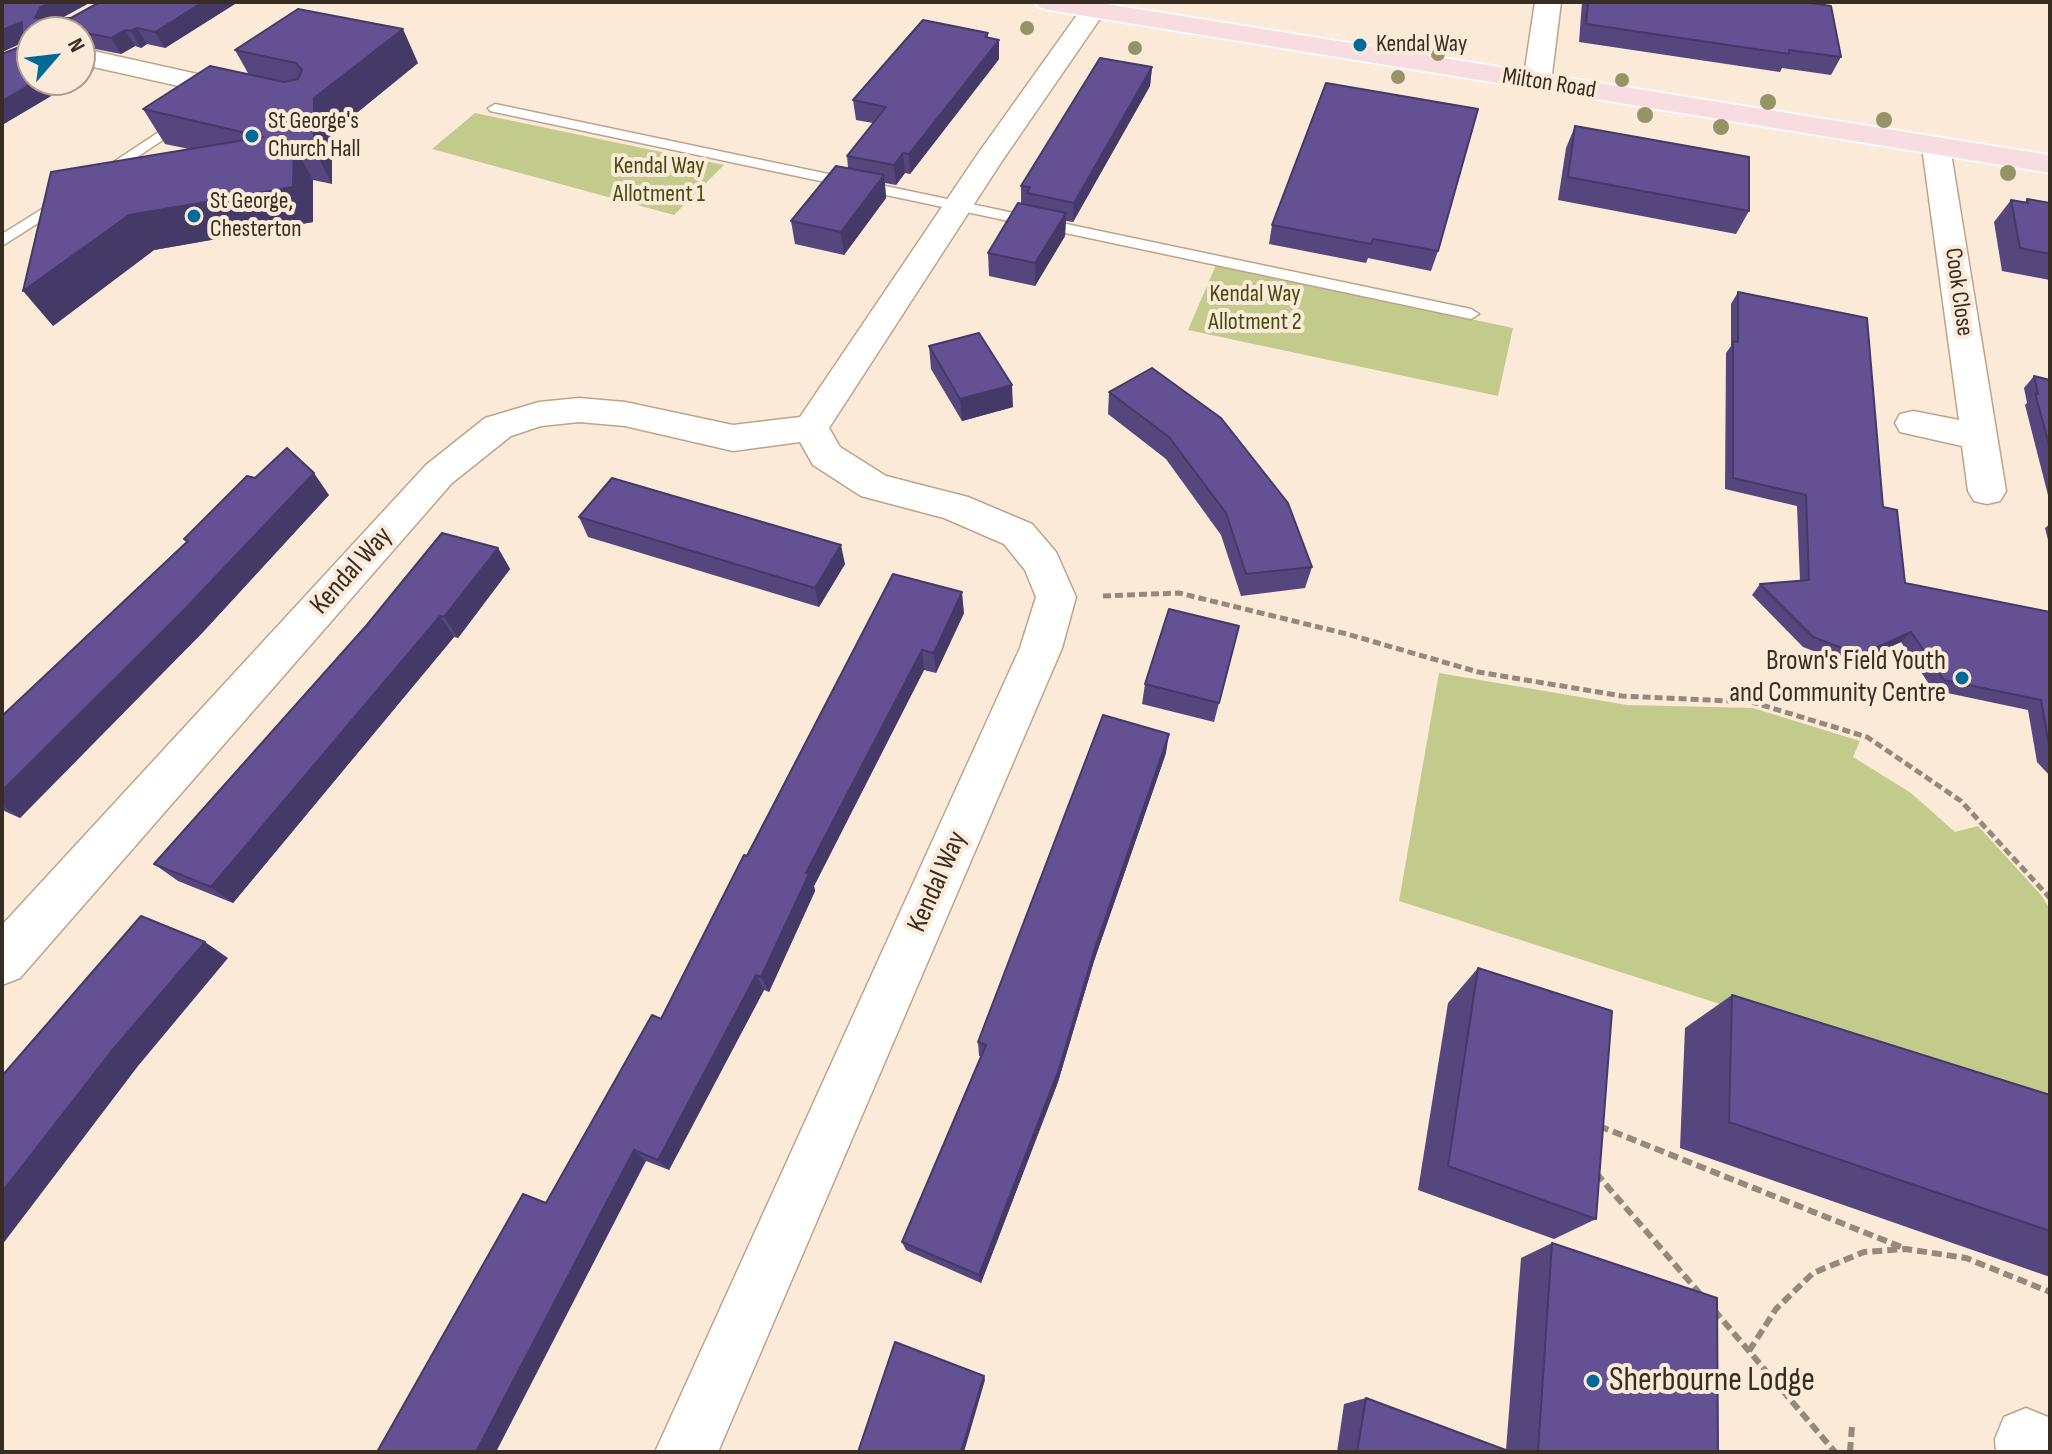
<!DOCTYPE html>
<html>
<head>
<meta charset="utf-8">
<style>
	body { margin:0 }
	#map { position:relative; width:2052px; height:1454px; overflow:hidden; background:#fcead9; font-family:"Sofia Sans Condensed",sans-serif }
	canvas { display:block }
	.frame { position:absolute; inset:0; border:4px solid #382d22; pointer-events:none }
	.north { position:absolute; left:16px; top:16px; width:80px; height:80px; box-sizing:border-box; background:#fcead9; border:2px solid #ae9e90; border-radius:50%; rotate:62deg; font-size:22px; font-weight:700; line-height:32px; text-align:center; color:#382d22 }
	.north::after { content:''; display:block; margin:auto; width:28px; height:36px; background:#006a97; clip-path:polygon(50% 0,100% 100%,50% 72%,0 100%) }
</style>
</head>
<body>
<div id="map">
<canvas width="2052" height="1454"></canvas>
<div class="frame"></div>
<div class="north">N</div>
</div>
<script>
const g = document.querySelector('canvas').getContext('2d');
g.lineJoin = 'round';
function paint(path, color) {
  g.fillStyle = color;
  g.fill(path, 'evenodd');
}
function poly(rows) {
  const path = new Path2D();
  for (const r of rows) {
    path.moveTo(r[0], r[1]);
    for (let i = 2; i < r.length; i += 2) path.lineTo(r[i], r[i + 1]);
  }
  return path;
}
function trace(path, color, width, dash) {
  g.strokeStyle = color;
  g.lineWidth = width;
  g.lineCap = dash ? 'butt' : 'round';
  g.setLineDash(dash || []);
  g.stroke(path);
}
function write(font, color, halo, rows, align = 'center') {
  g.font = font + ' "Sofia Sans Condensed",sans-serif';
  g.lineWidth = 8;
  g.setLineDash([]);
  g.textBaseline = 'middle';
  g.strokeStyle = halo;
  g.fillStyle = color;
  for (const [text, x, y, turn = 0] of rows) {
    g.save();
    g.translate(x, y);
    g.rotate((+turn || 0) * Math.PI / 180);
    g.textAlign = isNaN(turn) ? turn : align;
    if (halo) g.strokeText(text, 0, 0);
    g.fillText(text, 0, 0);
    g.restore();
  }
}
const green = poly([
	[475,113,604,140,724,165,674,215,432,149],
	[1216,265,1513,328,1498,396,1188,330],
	[1439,673,1627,705,1753,708,1860,741,1853,757,1911,793,1955,832,1978,826,2041,895,2050,909,2050,1110,1399,901]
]);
const pathFar1 = poly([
	[1103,596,1179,593,1347,634,1478,672,1622,696,1752,702,1867,737,1961,801,2050,898]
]);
const path = poly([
	[1599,1126,1906,1249],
	[1596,1173,1702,1296],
	[1714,1310,1835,1452],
	[1749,1351,1776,1309,1813,1273,1864,1252,1906,1249,1966,1258,2050,1292],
	[1850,1452,1852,1426]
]);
const lane = poly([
	[495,104,1471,309,1479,314,1471,319,490,111,488,108,495,104],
	[180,118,185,119,185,125,106,178,101,179,94,175,180,118],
	[63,196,71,201,68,204,2,246,2,234,63,196]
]);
const street = poly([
	[1093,2,1102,5,1106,10,1002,161,829,428,840,447,886,476,968,497,1032,524,1056,552,1076,597,1062,648,718,1452,655,1452,1020,648,1036,597,1025,570,1004,544,944,518,861,496,813,465,800,442,733,451,625,426,579,422,541,426,511,436,452,483,20,978,2,985,2,925,426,465,485,418,539,402,579,398,625,402,733,425,800,417,977,155,1084,5,1093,2],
	[1535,2,1561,2,1551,82,1547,88,1537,90,1527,88,1523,82,1535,2],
	[80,48,256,87,260,93,256,99,246,101,80,64,80,48],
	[1936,138,1946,141,1950,147,2006,491,2000,501,1987,504,1974,501,1968,491,1962,446,1900,432,1895,423,1900,414,1913,411,1959,420,1922,147,1926,141,1936,138],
	[2026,1408,2048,1417,2050,1452,1996,1452,1995,1439,2004,1417,2026,1408]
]);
const primary = poly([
	[1035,2,1095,2,2050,155,2050,173,1048,10,1039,7,1035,2]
]);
const trees = [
	[1027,28,7],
	[1135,48,7],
	[1438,54,7],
	[1398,77,7],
	[1622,80,7],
	[1768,102,8],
	[1645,115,8],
	[1884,120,8],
	[1721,127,8],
	[2008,173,8]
];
const wall = poly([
	[2,2,91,2,61,18,71,18,238,2,165,48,147,44,141,48,135,46,121,54,80,46,80,32,32,32,78,80,2,125,2,54,22,46,22,43,2,52],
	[1582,2,1804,2,1841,57,1831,75,1782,68,1780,72,1579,42],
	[988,33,988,38,999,59,910,174,905,173,896,185,885,183,886,198,844,255,795,244,791,221,848,168,847,156,873,123,856,120,853,100],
	[235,50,418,63,332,133,332,184,313,180,313,222,154,250,53,326,189,149,165,144,143,109,249,75],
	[1152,67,1150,86,1073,222,1066,221,1065,236,1035,286,989,276,988,253,1021,204,1021,186],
	[1326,83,1438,251,1431,271,1368,258,1366,263,1269,244,1272,225],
	[1575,126,1749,211,1736,234,1558,200,1566,148],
	[2027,199,2050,203,2050,280,2002,271,1994,222,2011,200,2025,202],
	[1738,292,1883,507,1905,583,2050,612,2050,776,2037,762,2028,710,1933,690,1901,642,1850,665,1803,647,1752,595,1760,584,1800,581,1797,506,1725,489,1726,353,1731,346,1731,304],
	[929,346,1013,407,962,421,931,369],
	[1152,368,1312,567,1305,588,1241,596,1221,535,1166,459,1108,414,1109,392],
	[2034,376,2050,380,2050,503,2025,405,2027,403,2024,388],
	[329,495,203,632,20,818,2,810,2,716,186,542,184,539],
	[579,517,845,564,819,607,588,537],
	[2050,524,2050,548,2045,528],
	[498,548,510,569,458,638,454,637,233,903,178,881,154,864],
	[893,574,964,613,936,673,924,670,814,886,815,891,769,992,764,990,669,1170,646,1161,546,1203,661,1019],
	[1239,626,1214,722,1142,704,1145,684],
	[1166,753,1094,961,1058,1082,981,1283,906,1250,902,1242,981,1056,979,1056,978,1042],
	[1478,968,1596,1219,1554,1239,1418,1190,1448,1003],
	[1732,995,2050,1095,2050,1277,1680,1148,1685,1028],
	[1552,1243,1718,1452,1337,1452,1344,1404,1366,1398,1506,1450,1521,1258]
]);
const shadedWall = poly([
	[51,2,91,2,51,24,35,18,40,8],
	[203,2,238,2,165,48,155,32],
	[22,22,32,38,2,52,2,30],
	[137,28,147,44,141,48,131,31],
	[403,29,418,63,332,133,332,184,314,149,314,98],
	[125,30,135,46,121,54,111,38],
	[999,40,999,59,910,174,909,154],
	[84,54,94,70,80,79,80,56],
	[1152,67,1150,86,1073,222,1074,203],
	[38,80,78,80,2,125,2,101],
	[294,145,313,180,313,222,154,250,53,326,23,291,129,215],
	[903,153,905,173,896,185,894,165],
	[884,175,886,198,844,255,841,232],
	[1066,213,1065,236,1035,286,1035,263],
	[1012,385,1013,407,962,421,960,399],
	[314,473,329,495,203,632,20,818,2,805,2,791],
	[841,545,845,564,819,607,815,588],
	[498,548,510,569,458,638,444,617],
	[962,592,964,613,936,673,934,653],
	[440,616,454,637,233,903,211,887],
	[1911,632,1901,642,1850,665,1860,655],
	[922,650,924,670,814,886,815,891,769,992,761,977,806,873],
	[1169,734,1166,753,1094,961,1058,1082,981,1283,979,1275,1096,945],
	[205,942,228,958,138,1066,2,1245,2,1192,110,1053],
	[756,975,764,990,669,1170,658,1160],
	[634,1150,646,1161,496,1452,476,1452],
	[984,1376,985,1380,964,1452,961,1452]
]);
const building = poly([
	[2,2,51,2,40,8,35,18,71,18,100,2,203,2,155,32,137,28,131,31,125,30,111,38,67,29,67,32,32,32,32,80,38,80,2,101,2,54,22,46,22,22,2,30,2,2],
	[1588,2,1804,2,1831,6,1841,57,1789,50,1789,54,1586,24,1588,2],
	[298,9,403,29,314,98,314,149,294,145,293,187,129,215,23,291,51,172,263,137,143,109,210,66,284,82,298,79,302,70,296,63,235,50,298,9],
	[923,20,988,33,985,37,999,40,909,154,903,153,894,165,847,156,886,107,853,100,923,20],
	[1100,58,1152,67,1074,203,1027,193,1030,187,1021,186,1100,58],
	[1326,83,1478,109,1438,251,1373,239,1371,244,1272,225,1326,83],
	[1575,126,1749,157,1749,211,1568,177,1575,126],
	[836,166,884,175,841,232,791,221,836,166],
	[2027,199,2050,203,2050,254,2020,248,2011,200,2028,203,2027,199],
	[1018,203,1066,213,1035,263,988,253,1018,203],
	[1738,292,1867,318,1883,507,1897,510,1905,583,2050,612,2050,751,2041,700,1944,680,1911,632,1860,655,1813,637,1760,584,1809,580,1806,495,1733,478,1733,341,1738,342,1738,292],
	[979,333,1012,385,960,399,929,346,979,333],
	[1152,368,1221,418,1288,503,1312,567,1246,574,1226,513,1169,437,1109,392,1152,368],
	[2034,376,2050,380,2050,448,2035,393,2038,394,2034,376],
	[287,448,314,473,183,611,2,791,2,716,188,541,184,539,247,476,255,478,287,448],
	[612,478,841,545,815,588,579,517,612,478],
	[442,533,498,548,444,617,440,616,211,887,154,864,366,626,442,533],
	[893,574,962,592,934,653,922,650,806,873,809,874,761,977,756,975,658,1160,634,1150,476,1452,377,1452,523,1194,546,1203,652,1015,661,1019,744,855,747,856,893,574],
	[1169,609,1239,626,1219,703,1145,684,1169,609],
	[1103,715,1169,734,1096,945,1059,1069,979,1275,902,1242,986,1045,978,1042,1103,715],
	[141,916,205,942,110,1053,2,1192,2,1076,141,916],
	[1478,968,1612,1011,1596,1219,1448,1166,1478,968],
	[1732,995,2050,1095,2050,1231,1729,1122,1732,995],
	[1552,1243,1717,1298,1718,1452,1538,1452,1552,1243],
	[895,1342,984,1376,961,1452,858,1452,895,1342],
	[1366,1398,1511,1452,1357,1452,1366,1398]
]);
const markers = [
	[1360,45,8,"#006a97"],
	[252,136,8,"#006a97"],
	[194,216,8,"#006a97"],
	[1962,678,8,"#006a97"],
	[1593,1381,8,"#006a97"]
];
const farPoinames = [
	["Kendal Way",1376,45],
	["St George's",268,122],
	["Church Hall",268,150],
	["St George,",210,202],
	["Chesterton",210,230]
];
const farStreetnames = [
	["Milton Road",1549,84,9],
	["Cook Close",1958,292,82]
];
const farParknames = [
	["Kendal Way",659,167],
	["Allotment 1",659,195],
	["Kendal Way",1255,295],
	["Allotment 2",1255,323]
];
const streetNames = [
	["Kendal Way",352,571,-48],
	["Kendal Way",938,882,-66]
];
const poiNames = [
	["Brown's Field Youth",1946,662],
	["and Community Centre",1946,694]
];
const nearPoinames = [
	["Sherbourne Lodge",1609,1381]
];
paint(green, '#c2cb8b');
trace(lane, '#bfa388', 3);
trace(street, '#bfa388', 3);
trace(primary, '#fff', 3);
trace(pathFar1, '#96887a', 5, [8, 4]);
trace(path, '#96887a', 6, [10, 5]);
paint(lane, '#fff');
paint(street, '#fff');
paint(primary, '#f7dce2');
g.fillStyle = '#979369';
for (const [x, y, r] of trees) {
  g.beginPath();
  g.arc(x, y, r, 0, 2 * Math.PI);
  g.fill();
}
paint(wall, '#55467e');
paint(shadedWall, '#453967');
paint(building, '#635193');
trace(building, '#453967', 2);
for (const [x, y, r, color] of markers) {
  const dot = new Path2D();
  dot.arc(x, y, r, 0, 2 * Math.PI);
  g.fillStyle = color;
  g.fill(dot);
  trace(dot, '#fcead9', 3);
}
write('24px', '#382d22', '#fcead9', farPoinames, 'left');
write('24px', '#382d22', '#fcead9', farStreetnames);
write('24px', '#454b0d', '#fcead9', farParknames);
write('28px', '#382d22', '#fcead9', streetNames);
write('28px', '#382d22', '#fcead9', poiNames, 'right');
write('34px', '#382d22', '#fcead9', nearPoinames, 'left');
</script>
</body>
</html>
